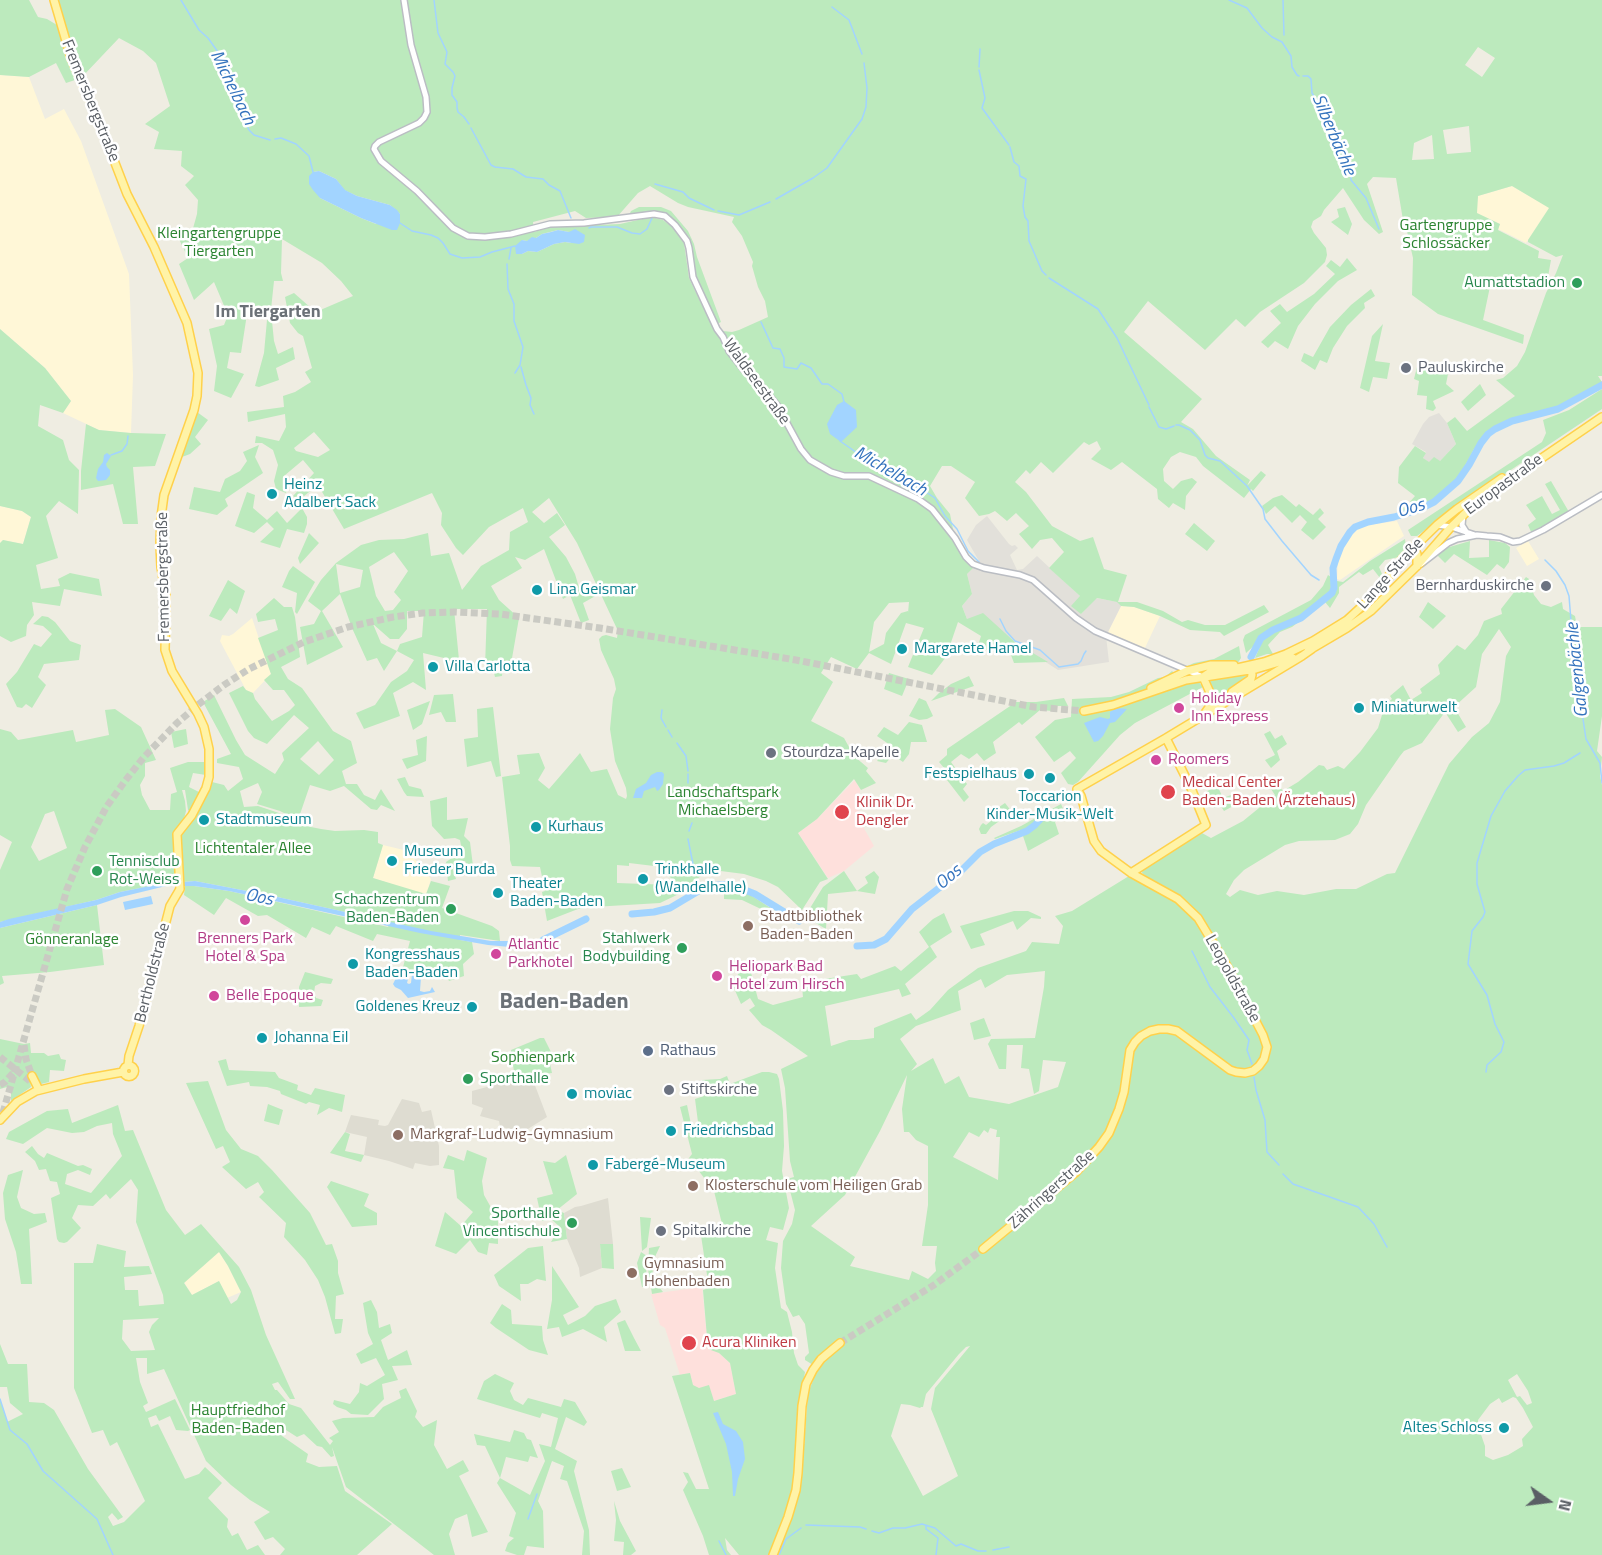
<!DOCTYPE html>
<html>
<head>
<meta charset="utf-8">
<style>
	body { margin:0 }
	#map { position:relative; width:1602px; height:1555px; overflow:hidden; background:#efede2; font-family:"Titillium Web",sans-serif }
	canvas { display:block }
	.north { position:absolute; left:1518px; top:1471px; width:60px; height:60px; -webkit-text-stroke:4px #fff; paint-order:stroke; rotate:104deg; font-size:16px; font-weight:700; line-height:24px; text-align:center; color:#5a5f65 }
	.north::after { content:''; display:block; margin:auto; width:21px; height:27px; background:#5a5f65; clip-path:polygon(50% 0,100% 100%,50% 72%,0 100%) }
</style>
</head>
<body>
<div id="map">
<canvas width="1602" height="1555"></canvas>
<div class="north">N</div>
</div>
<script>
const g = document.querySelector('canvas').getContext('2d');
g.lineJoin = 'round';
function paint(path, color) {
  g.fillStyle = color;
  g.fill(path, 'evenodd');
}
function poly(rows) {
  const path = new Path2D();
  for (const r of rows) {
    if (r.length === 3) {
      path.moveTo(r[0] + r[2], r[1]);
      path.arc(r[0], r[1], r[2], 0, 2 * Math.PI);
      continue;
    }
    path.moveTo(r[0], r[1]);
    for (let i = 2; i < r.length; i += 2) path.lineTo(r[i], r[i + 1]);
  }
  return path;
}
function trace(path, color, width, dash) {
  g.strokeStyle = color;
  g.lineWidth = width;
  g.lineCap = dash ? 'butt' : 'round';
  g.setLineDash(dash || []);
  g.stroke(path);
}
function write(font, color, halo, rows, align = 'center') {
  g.font = font + ' "Titillium Web",sans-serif';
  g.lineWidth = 5;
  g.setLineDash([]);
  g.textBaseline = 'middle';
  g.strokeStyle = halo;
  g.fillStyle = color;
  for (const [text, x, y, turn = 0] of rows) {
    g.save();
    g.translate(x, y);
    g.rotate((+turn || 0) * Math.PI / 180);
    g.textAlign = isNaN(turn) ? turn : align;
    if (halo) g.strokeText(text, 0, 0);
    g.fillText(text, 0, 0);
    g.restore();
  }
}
const commercial = poly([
	[0,75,29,77,45,119,64,109,81,141,129,274,133,375,131,433,99,430,63,413,71,401,45,368,0,329],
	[1512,186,1550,208,1526,243,1498,229,1500,224,1476,213,1478,196],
	[0,506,22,511,31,517,23,544,3,540,0,543],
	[1397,521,1404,536,1340,580,1337,579,1338,560,1342,548,1352,532,1361,526],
	[1528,541,1539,559,1527,566,1516,548],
	[1121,606,1134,607,1160,616,1143,652,1106,636],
	[252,618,271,674,253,693,246,690,220,641,222,635,229,636,233,634],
	[383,845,408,851,431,879,426,895,373,878],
	[219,1252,228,1266,241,1292,227,1298,219,1281,192,1295,184,1282]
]);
const industrial = poly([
	[1439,413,1447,423,1456,444,1440,461,1429,463,1423,458,1426,452,1412,444,1423,424,1429,417],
	[987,516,1009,544,1012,546,1015,545,1018,548,1010,555,1017,570,1023,569,1037,556,1080,596,1081,614,1096,598,1118,602,1121,606,1106,636,1109,662,1058,670,1016,643,1003,632,967,619,962,606,972,594,967,574,979,561,967,540,976,525]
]);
const education = poly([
	[531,1075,547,1117,523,1132,520,1133,500,1126,499,1121,480,1116,483,1108,472,1104,472,1091],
	[402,1099,419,1103,422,1112,431,1110,439,1146,439,1165,430,1166,415,1163,413,1169,389,1161,364,1155,367,1137,345,1132,351,1115,379,1120,378,1125,385,1126,388,1125],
	[608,1198,613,1244,600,1244,602,1268,580,1277,579,1268,567,1239,564,1213,575,1207,581,1206]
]);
const medical = poly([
	[855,780,860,789,859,812,861,823,874,846,844,871,828,878,798,833,817,819],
	[702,1287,708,1348,719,1353,730,1363,736,1394,714,1401,693,1385,690,1373,680,1375,665,1328,660,1325,651,1294]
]);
const green = poly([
	[0,0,29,0,38,17,47,19,57,25,75,80,66,83,56,63,29,77,0,75],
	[56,0,1602,0,1602,376,1598,376,1602,382,1581,396,1557,407,1500,424,1485,434,1474,449,1465,466,1451,486,1436,498,1422,506,1401,514,1398,510,1407,505,1415,496,1398,483,1399,467,1415,446,1426,453,1423,458,1429,462,1434,457,1440,461,1456,444,1447,423,1455,417,1467,431,1515,396,1496,380,1503,378,1517,366,1525,352,1546,293,1556,273,1563,255,1556,257,1528,242,1528,240,1549,208,1512,186,1478,196,1477,213,1500,224,1498,230,1539,251,1538,258,1551,260,1547,282,1534,279,1535,289,1520,283,1492,277,1483,320,1524,335,1523,344,1438,314,1412,295,1413,258,1406,227,1404,226,1396,178,1373,177,1367,184,1383,232,1379,234,1364,220,1343,188,1324,210,1321,216,1313,221,1311,227,1314,233,1326,248,1327,255,1325,262,1304,283,1260,312,1245,327,1236,319,1205,350,1148,301,1124,332,1202,399,1181,422,1193,429,1216,456,1250,480,1247,486,1261,471,1266,475,1253,491,1251,489,1244,498,1203,466,1196,457,1180,452,1171,457,1163,469,1164,481,1173,489,1181,481,1192,478,1197,482,1186,496,1185,510,1173,503,1169,508,1158,499,1157,489,1122,462,1111,470,1091,459,1101,449,1097,441,1089,445,1084,442,1053,473,1041,462,1030,474,1026,470,1015,482,1026,492,1052,526,1080,541,1093,537,1104,569,1127,575,1118,602,1137,602,1163,611,1182,622,1188,620,1205,625,1225,625,1264,605,1269,612,1224,636,1220,632,1190,630,1160,616,1134,607,1121,606,1117,602,1097,598,1081,614,1071,606,1080,596,1049,568,1064,552,1052,538,1040,540,1032,549,1019,534,1029,526,1016,513,1007,521,995,511,989,514,979,516,965,498,975,482,951,466,942,466,930,486,937,498,950,514,955,539,974,567,967,574,972,594,962,606,967,619,983,613,1016,643,1048,662,1014,663,1008,647,997,655,991,648,975,655,981,636,958,622,946,657,932,675,908,667,924,628,906,623,891,664,869,653,857,669,831,657,821,673,833,682,811,721,844,738,854,756,868,768,866,771,876,783,861,790,854,779,817,819,798,833,828,879,820,882,802,910,778,887,766,881,744,874,713,870,706,873,681,889,670,877,654,866,629,863,629,866,617,865,617,883,672,885,681,893,660,903,593,907,578,909,547,921,542,892,545,891,540,867,512,866,510,860,510,846,502,777,520,774,517,755,539,753,545,768,538,780,549,789,580,753,591,772,607,769,618,795,626,799,627,796,626,788,615,761,610,729,613,698,616,689,614,679,601,650,599,639,602,636,606,635,617,638,618,631,577,543,549,498,532,512,544,523,557,513,565,525,549,537,566,557,575,574,580,591,594,585,599,594,583,603,589,620,581,623,570,595,563,599,544,549,525,560,515,557,522,568,491,586,499,600,519,618,511,664,503,665,502,676,495,677,493,668,485,667,487,609,454,609,460,670,447,670,444,658,423,653,426,690,413,682,393,693,400,716,364,729,356,713,375,705,391,682,407,671,414,660,397,651,384,671,377,658,367,661,352,628,340,594,322,611,343,647,307,665,300,627,314,624,321,611,308,601,321,580,336,563,361,545,379,540,404,539,428,533,431,556,449,553,462,590,481,566,509,550,510,532,528,522,523,508,489,527,463,555,456,548,441,525,442,513,432,493,344,529,318,485,299,500,293,496,314,473,303,460,284,476,288,485,286,493,276,489,274,481,278,465,273,450,262,443,255,443,256,436,279,441,286,427,285,414,248,422,247,412,284,407,283,396,295,392,311,382,305,372,312,368,303,336,298,333,290,323,285,297,294,293,311,308,311,314,353,296,341,281,322,263,282,239,281,273,283,281,274,281,270,319,247,314,241,353,230,352,227,368,244,374,231,398,214,391,217,366,209,329,224,325,228,315,214,282,194,300,179,264,188,258,179,239,192,232,197,214,198,200,185,185,194,176,181,166,182,151,154,149,159,132,145,124,170,106,156,63,143,51,119,38,82,77,65,34],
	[1478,47,1495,58,1482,77,1465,65],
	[1469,126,1471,152,1447,154,1443,130],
	[1432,135,1434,159,1412,160,1414,143],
	[319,171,336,179,344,190,357,196,390,205,400,214,376,224,361,218,320,198,313,172],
	[650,186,678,203,688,207,734,217,732,222,742,236,753,262,752,266,758,287,765,301,768,317,739,330,732,332,714,330,689,278,684,243,672,227,663,220,651,217,620,224,551,227,534,232,533,222,575,211,586,218,617,217,638,193],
	[558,230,569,232,571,243,565,242,554,244,537,252,528,251,522,254,522,240,527,241,536,238,542,234],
	[314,432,330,450,318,457,296,451,294,448],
	[394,552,408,571,394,592,401,600,393,610,385,611,376,596,369,567],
	[336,564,363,570,360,587,340,593],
	[909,602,908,613,908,611,901,613,886,633,884,644,869,652,874,622,889,603],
	[407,611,424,611,422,637,400,644,397,651,381,643,373,624,390,639,399,639,407,629],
	[639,207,661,207,671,211,688,231,694,244,697,257,721,322,717,324,696,276,692,247,689,237,670,218,661,212,651,211,629,215,631,211],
	[1345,207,1352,224,1348,235,1331,222,1339,217,1337,209],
	[1347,258,1357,270,1338,281,1315,304,1298,326,1288,349,1275,341,1268,348,1261,342,1281,323,1270,311,1280,304,1287,312,1314,294,1335,274,1326,266,1331,260,1340,267],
	[1371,289,1375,296,1364,303,1365,308,1347,326,1333,348,1327,363,1320,360,1315,370,1301,361,1304,353,1313,357,1330,327,1351,305],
	[267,320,272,321,274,341,278,354,293,347,295,359,276,368,279,380,259,387,255,386,264,353],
	[1383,324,1375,361,1390,363,1387,379,1373,377,1369,392,1360,388,1372,336],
	[0,329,45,368,71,401,63,413,40,405,38,426,63,440,69,460,79,470,78,514,59,501,46,516,58,558,36,565,41,589,60,586,58,579,70,573,99,579,102,596,64,589,60,606,32,602,34,615,27,625,26,636,11,642,0,636,0,543,3,540,23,544,31,517,22,511,0,506],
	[1418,363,1448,374,1446,384,1454,391,1433,401,1436,408,1433,411,1426,409,1427,396,1417,395,1419,381,1414,379],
	[1480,384,1486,395,1468,411,1461,402],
	[1602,389,1602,409,1463,502,1417,536,1411,536,1408,530,1542,442,1546,433,1543,420,1569,410],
	[197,412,208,420,195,437,201,444,190,454,182,457,183,450],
	[86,424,99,430,131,433,166,434,155,466,133,467,138,524,123,524,113,484,81,490,81,471],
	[259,445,255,457,263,473,225,499,228,506,217,515,189,509,194,487,220,492,225,479,240,471,247,461,243,452],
	[1551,481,1569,512,1532,534,1528,525,1536,519,1526,505,1542,496,1552,514,1560,510,1545,484],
	[247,492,255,495,253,508,267,520,277,511,287,523,302,508,307,517,307,524,304,533,287,529,280,548,260,542,274,529,267,522,254,533,235,526],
	[1282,495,1296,507,1299,504,1313,515,1320,508,1324,513,1318,519,1326,527,1313,540,1301,530,1307,522,1300,515,1292,523,1275,506,1266,514,1262,506,1273,498],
	[1194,523,1215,541,1207,551,1185,534],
	[309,533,319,543,300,564,298,558],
	[1405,539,1406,547,1399,557,1385,560,1379,567,1382,574,1380,578,1373,569,1363,575,1359,572,1339,587,1339,593,1330,608,1325,602,1292,627,1280,632,1268,645,1273,654,1267,654,1255,658,1261,644,1257,643,1246,653,1243,640,1245,635,1311,600,1323,586,1328,575,1337,581,1343,582,1370,561],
	[1489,540,1505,543,1510,547,1509,562,1504,569,1497,564,1487,575,1454,554,1445,563,1437,555,1446,548,1470,541,1469,558,1489,557],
	[293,566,315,582,297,614,295,612,297,593,282,587,289,571],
	[1526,577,1529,579,1534,595,1541,604,1551,607,1562,602,1563,609,1575,616,1577,627,1602,627,1602,716,1597,751,1602,757,1600,776,1602,785,1602,1555,776,1555,796,1505,801,1484,808,1393,818,1368,805,1360,805,1357,809,1353,805,1324,799,1315,793,1317,786,1304,781,1268,783,1241,792,1224,795,1210,787,1179,794,1177,790,1161,785,1088,781,1069,808,1056,771,1030,762,1025,749,1010,755,1006,750,998,741,1004,733,986,739,972,750,969,758,999,773,1005,803,997,802,987,818,980,857,974,861,979,895,966,901,971,929,947,919,932,933,919,944,913,952,932,930,946,937,957,905,984,911,994,902,997,899,989,825,1006,831,1046,849,1040,859,1040,874,1038,874,1028,911,1013,916,1020,930,1010,948,990,978,968,1026,951,1032,942,1059,944,1063,926,1055,916,1072,911,1129,876,1184,906,1209,931,1193,908,1179,896,1150,879,1142,873,1143,868,1202,833,1211,838,1243,821,1275,795,1269,786,1275,781,1283,791,1298,782,1319,765,1324,766,1327,770,1338,766,1344,769,1360,752,1378,728,1385,705,1392,699,1390,696,1403,685,1411,700,1422,693,1420,689,1440,674,1438,665,1457,645,1465,650,1478,635,1484,621,1502,614,1501,609],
	[1499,629,1511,647,1506,656,1500,702,1489,723,1472,737,1449,764,1395,873,1387,874,1356,889,1336,889,1304,895,1277,891,1258,895,1240,890,1230,897,1226,894,1234,880,1244,870,1285,845,1299,841,1335,840,1350,834,1358,824,1366,805,1400,756,1404,751,1422,743,1445,712,1458,732,1466,727,1454,707,1476,687,1482,654],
	[1045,971,1044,987,1035,1038,991,1039,988,1044,999,1069,1006,1069,1007,1045,1023,1045,1021,1068,1029,1069,1034,1094,1039,1091,1043,1060,1066,1062,1058,1087,1009,1104,969,1097,959,1076,945,1084,933,1058,911,1071,917,1064,900,1039,916,1026,961,1010,958,991,981,979,985,988,1007,975],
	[907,1075,902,1109,904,1132,909,1132,916,1140,928,1146,928,1205,922,1246,937,1246,935,1263,936,1271,928,1279,912,1271,909,1280,850,1266,855,1257,811,1226,845,1195,880,1131],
	[990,1128,997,1130,996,1137,1000,1137,998,1180,953,1157,969,1132,979,1137,984,1130,988,1133],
	[970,1346,935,1388,931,1409,958,1476,923,1496,891,1436,901,1404,910,1405,920,1408,921,1407,923,1407,926,1394,959,1354,966,1347],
	[1517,1374,1528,1391,1532,1403,1527,1405,1520,1396,1517,1397,1508,1380],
	[1513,1397,1516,1398,1523,1408,1533,1427,1522,1439,1523,1446,1508,1455,1493,1460,1485,1456,1485,1446,1478,1426,1478,1420,1490,1404,1499,1398,1502,1403],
	[228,580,245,591,237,614,230,608,221,621,209,616],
	[274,598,284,607,292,607,295,617,300,657,281,667,288,679,302,688,333,731,351,741,357,763,342,771,346,784,357,784,364,795,375,800,381,789,395,811,381,805,377,810,371,809,344,786,330,791,310,785,298,820,280,811,257,804,262,792,258,783,240,791,244,807,258,806,279,813,311,827,321,829,335,831,364,830,378,832,378,843,383,845,373,878,426,894,431,881,450,886,442,908,492,926,499,931,500,941,460,935,460,940,472,942,474,954,463,964,464,976,449,981,443,968,412,974,402,971,410,941,377,934,373,941,336,926,330,935,312,927,306,938,267,915,258,916,226,898,214,915,184,895,185,886,194,886,229,891,388,927,390,922,273,896,195,881,160,884,120,892,96,900,0,922,0,870,12,842,0,835,0,729,11,732,18,740,73,730,76,742,109,735,105,710,115,709,141,727,156,760,145,763,145,776,140,785,142,795,150,810,170,810,171,794,177,792,170,768,188,762,206,762,206,775,193,773,189,787,201,793,192,813,188,810,185,790,182,790,185,801,186,811,184,819,177,827,182,827,187,822,194,811,208,781,224,785,228,791,243,779,239,767,217,763,217,759,231,754,203,702,214,695,236,740,245,755,275,774,284,760,282,753,309,728,294,715,267,744,254,738,248,731,229,693,243,686,246,690,253,693,255,699,272,721,289,711,295,705,284,690,273,690,264,680,271,674,258,638,278,630,275,619,258,622,256,614],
	[318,741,334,760,319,775,300,759],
	[54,811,67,848,39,861,31,847,45,814],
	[1428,602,1446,616,1433,629,1419,617],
	[42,616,48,617,55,622,70,641,81,645,79,660,44,664,38,677,46,685,32,708,26,704,22,708,17,707,6,684,17,672,34,644,41,647,52,634,43,626,33,624],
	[1239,646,1241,658,1237,664,1185,667,1194,663,1214,659],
	[1172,671,1175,674,1138,693,1084,713,1189,682,1198,681,1203,687,1135,723,1120,735,1078,782,1073,785,1068,784,1061,773,1076,758,1070,751,1054,762,1035,737,1055,720,1071,717,1072,699,1111,697,1129,692,1158,678,1165,677],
	[889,673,909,679,902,696,884,689],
	[1249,673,1251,675,1223,697,1216,695,1208,682,1208,680],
	[969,676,974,686,931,701,939,693,951,684],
	[453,694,456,722,446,722,441,712,429,715,434,695],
	[919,698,926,701,933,716,927,719,919,720,909,716],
	[1064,698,1068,706,1055,706,1053,711,1040,710,1022,725,1019,722,993,742,996,753,984,761,977,753,969,759,961,754,951,762,967,784,963,789,969,797,964,802,947,780,951,776,939,762,947,755,947,749,1016,702,1036,702],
	[430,701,422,724,413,730,407,710],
	[493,707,501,776,496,777,491,761,467,767,464,739,478,737,477,709],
	[909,722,922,725,927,742,911,742,909,754,903,762,893,755,886,763,877,761,890,745,877,736,884,727,898,735],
	[186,729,188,744,174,748,171,732],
	[1270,731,1275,739,1282,735,1287,744,1277,751,1280,760,1271,768,1265,760,1275,755,1264,734],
	[427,736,426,761,407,769,402,759,418,755,416,740],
	[405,777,409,786,421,789,424,797,407,796,404,792,397,779],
	[1217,785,1223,798,1231,795,1237,804,1224,811,1220,805,1214,808,1206,792],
	[447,797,447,820,468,818,464,836,470,842,473,866,468,867,465,861,462,861,453,869,456,879,448,881,446,862,462,851,460,840,455,838,444,839,432,826,430,801],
	[1005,803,1012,812,991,827,986,834,981,834,979,829,981,825,983,823,986,825,1002,812,999,807],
	[1061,804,1066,815,1055,822,1059,834,1028,851,1021,830,995,839,994,838,1021,826],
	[844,871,857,891,868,883,865,877,874,871,879,877,875,894,857,891,828,894,826,929,809,919,807,913,823,887],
	[731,887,746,892,783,916,782,919,742,900,724,899,724,888],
	[97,905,104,965,50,972,2,976,4,983,0,985,0,928],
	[1014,911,1028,911,1041,917,1041,919,1031,918,1017,930,1013,921,980,934,985,945,971,949,960,926],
	[305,972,333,979,331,984,321,983,315,986,314,993,316,998,323,1000,321,1006,299,1007,299,987],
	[984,1018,991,1036,974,1040,970,1023],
	[540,1038,544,1038,556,1062,550,1064,552,1073,531,1075,515,1079,511,1050],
	[0,1039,24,1044,30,1043,31,1053,44,1053,48,1056,59,1054,61,1059,66,1060,64,1071,50,1070,49,1082,41,1084,36,1076,30,1078,31,1087,11,1101,11,1090,7,1087,0,1089],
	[226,1059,229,1070,275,1072,279,1078,298,1085,297,1090,311,1095,315,1088,345,1095,342,1112,329,1108,317,1115,320,1105,309,1102,306,1104,281,1094,280,1091,267,1087,250,1086,249,1082,227,1086,218,1061],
	[762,1072,769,1072,777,1074,779,1079,783,1111,784,1146,782,1171,789,1208,783,1230,770,1227,766,1240,778,1243,775,1268,781,1308,787,1312,792,1332,794,1353,798,1365,805,1372,798,1415,795,1481,787,1512,770,1555,739,1555,725,1538,727,1550,731,1555,709,1555,703,1536,683,1490,688,1482,683,1472,688,1473,696,1489,709,1489,672,1376,690,1373,693,1385,699,1388,709,1385,714,1401,736,1394,730,1363,719,1353,708,1349,703,1290,709,1288,700,1229,722,1224,714,1191,689,1158,692,1154,680,1107,687,1105,691,1124,695,1125,698,1122,695,1099,704,1096,702,1080,720,1079,727,1076,730,1084],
	[208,1081,226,1130,241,1149,258,1156,272,1170,310,1213,326,1245,332,1244,338,1261,338,1273,344,1294,336,1296,335,1319,343,1319,341,1333,335,1334,325,1297,318,1280,305,1260,284,1237,286,1223,259,1197,264,1192,258,1182,246,1189,222,1167,230,1162,223,1146,216,1149,186,1083],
	[268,1104,283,1110,279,1125,264,1121],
	[118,1105,125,1131,133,1130,166,1210,185,1235,201,1224,239,1267,251,1290,266,1335,295,1399,290,1399,278,1382,272,1384,275,1390,277,1390,289,1404,301,1408,330,1445,333,1441,329,1438,339,1432,332,1421,343,1418,374,1417,383,1407,401,1398,399,1391,406,1388,417,1411,415,1417,423,1427,437,1420,434,1445,447,1469,463,1460,469,1471,459,1476,488,1532,472,1537,467,1514,455,1519,449,1534,455,1555,434,1555,346,1487,332,1447,334,1456,331,1457,322,1447,317,1446,304,1434,297,1437,286,1430,282,1436,308,1454,306,1462,319,1467,337,1466,345,1491,392,1524,357,1555,280,1555,285,1549,273,1537,265,1540,254,1522,270,1512,250,1500,231,1485,206,1461,164,1369,147,1374,147,1358,136,1358,140,1382,148,1403,143,1406,146,1412,175,1399,190,1430,188,1431,176,1430,170,1416,159,1421,156,1415,148,1418,151,1427,158,1424,185,1479,199,1474,205,1467,222,1483,208,1498,228,1519,227,1527,232,1536,238,1533,247,1550,258,1545,265,1555,0,1555,0,1399,7,1422,23,1414,10,1403,7,1387,0,1387,0,1344,8,1364,27,1364,29,1402,44,1403,54,1410,88,1469,123,1517,118,1520,112,1513,108,1517,113,1526,124,1522,145,1501,117,1442,110,1446,103,1430,92,1433,74,1388,74,1263,93,1263,97,1244,126,1251,124,1267,149,1266,152,1274,124,1277,125,1290,138,1290,139,1306,164,1304,163,1295,136,1222,138,1190,131,1179,110,1199,106,1194,93,1206,78,1205,72,1218,81,1228,67,1242,64,1243,59,1242,57,1239,51,1198,60,1194,57,1182,50,1181,46,1169,39,1170,35,1161,25,1152,32,1146,38,1154,44,1158,47,1153,78,1166,83,1165,92,1169,90,1175,78,1170,67,1174,65,1184,91,1193,122,1156,113,1134,112,1123,97,1126,84,1132,72,1133,47,1128,23,1144,6,1139,9,1132,47,1111,68,1109,72,1123],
	[219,1252,228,1266,241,1292,237,1300,231,1304,219,1281,192,1295,184,1283],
	[159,1318,152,1325,149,1332,155,1350,131,1351,122,1339,123,1320],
	[345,1132,350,1134,345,1151,364,1155,361,1162,330,1153],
	[467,1150,487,1158,482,1181,484,1195,498,1220,498,1244,489,1243,487,1255,478,1252,470,1240,456,1254,435,1246,445,1212,461,1226,473,1212,457,1198,454,1170,443,1168,448,1155,464,1161],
	[566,1155,577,1194,557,1210,564,1213,567,1239,551,1242,560,1227,551,1219,542,1221,537,1198,553,1194,543,1161,555,1163],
	[23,1170,17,1197,21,1208,34,1214,45,1213,47,1222,29,1229,32,1284,21,1284,16,1252,5,1219,3,1193,8,1175],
	[331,1181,369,1194,364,1206,377,1213,377,1225,352,1227,327,1187],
	[640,1217,651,1218,647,1247,642,1251],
	[600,1244,613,1244,614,1269,602,1268],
	[543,1246,546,1281,537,1279,528,1284,520,1284,521,1301,499,1286,494,1275,528,1248],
	[660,1246,654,1259,652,1268,655,1282,663,1292,652,1294,648,1269,649,1248],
	[641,1252,647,1256,646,1269,648,1286,642,1287,637,1263],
	[552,1266,579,1307,563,1315,568,1325,585,1316,595,1306,616,1299,621,1312,604,1327,607,1342,583,1329,562,1337,559,1327,547,1329,552,1300],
	[371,1300,377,1312,379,1328,390,1324,392,1333,381,1340,388,1360,407,1350,412,1365,392,1366,398,1380,382,1384,384,1399,368,1415,351,1414,346,1410,337,1407,333,1404,334,1400,350,1404,359,1392,360,1383,367,1386,385,1375,376,1358,361,1364,356,1354,373,1344,368,1333,363,1303],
	[502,1304,511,1310,512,1324,542,1326,543,1340,548,1355,529,1350,496,1328,490,1323],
	[625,1320,634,1338,641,1351,625,1351,617,1323],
	[495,1374,514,1383,510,1391,514,1400,523,1405,528,1398,561,1407,564,1399,575,1402,587,1422,584,1426,566,1417,555,1449,577,1461,574,1471,589,1530,590,1555,582,1555,584,1531,567,1481,560,1479,564,1466,552,1461,538,1501,543,1511,544,1548,527,1546,524,1555,517,1555,505,1551,508,1543,514,1538,509,1536,516,1513,497,1483,500,1478,485,1446,477,1445,474,1434,510,1442,514,1430,524,1433,527,1439,531,1440,538,1458,530,1456,528,1462,506,1457,500,1478,530,1495,545,1461,539,1444,551,1447,558,1418,542,1413,540,1418,477,1399,484,1381],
	[622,1468,631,1487,617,1491,611,1471],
	[614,1501,620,1521,636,1551,631,1555,623,1555,624,1542,614,1541,616,1520]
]);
const water = poly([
	[319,171,336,179,345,190,357,196,390,205,397,210,400,214,400,223,397,230,392,230,361,218,320,198,313,190,309,184,309,176,313,172],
	[575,229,585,235,584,242,579,244,565,242,554,244,537,252,528,251,522,254,516,254,515,246,522,240,527,241,532,237,536,238,542,234,551,232,558,230,569,232],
	[844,401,856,410,857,427,841,442,830,434,827,424,837,405],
	[107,453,111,456,106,464,107,467,110,470,110,475,106,480,98,481,96,478,98,469,103,462,104,455],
	[1116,708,1127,709,1115,722,1110,723,1103,736,1098,741,1094,742,1084,723,1100,717,1108,719,1110,718,1110,712],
	[657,772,662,772,664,774,663,784,659,790,657,791,655,787,644,791,642,798,633,798,636,789,646,783,651,775],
	[195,881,273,896,431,931,491,941,520,941,521,948,488,945,420,933,229,891,194,886,166,886,121,897,97,905,0,928,0,922,9,919,96,900,120,892,160,884],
	[151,896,153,904,125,910,123,902],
	[412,974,419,975,421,977,420,991,424,992,430,991,432,987,435,992,408,998,401,990,395,987,393,984,396,978,399,977,408,979,407,983,409,984,411,983],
	[718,1412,723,1424,736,1431,743,1442,745,1459,738,1479,735,1496,733,1496,732,1472,726,1444,713,1413]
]);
const stream = poly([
	[181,0,199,30,208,38,218,52,233,97,249,130,254,135,270,140],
	[434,0,438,33,447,52,445,64,453,72,455,76,452,88,452,95,457,102,457,108,458,112,464,117,469,124],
	[1229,0,1247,8,1262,28,1272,37,1282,42,1291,56,1292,67,1297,75,1299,76],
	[1283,0,1284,35],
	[832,7,849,20,862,54],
	[979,67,980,49],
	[979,70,985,98,982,108,1009,145],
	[1303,76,1308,76,1311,79,1312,93,1322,109,1326,124,1337,137,1345,162,1351,172,1351,180,1366,198,1379,229],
	[471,128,491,165,495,167,513,169,526,177,543,179,549,185,560,191,571,218],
	[275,139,281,138,296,144,309,156,313,172],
	[1010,147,1014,162,1019,166,1020,176,1026,179,1023,206,1025,217,1028,221,1029,241,1042,271,1046,275],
	[655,184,683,192,689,198,714,210],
	[776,199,813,178,827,168,862,119,866,107,867,88,864,63],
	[718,211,739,215,770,202],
	[400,223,412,231,431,235,438,238,443,243,450,254,462,258,480,257,492,252,515,246],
	[589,228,591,227,617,227,632,233,640,234,647,229,652,218],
	[509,259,511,248],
	[507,264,508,289,514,304,514,321,523,347,520,365,515,373],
	[1049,278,1098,309,1117,338,1149,405],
	[761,322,773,348,780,349,784,358,784,367,797,369,801,363,811,368,822,384,828,384,842,394,844,402],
	[521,367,526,385,531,398,530,405,534,414],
	[1149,407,1159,427,1166,429,1174,426],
	[1176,425,1179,425,1190,430,1200,440,1205,455,1208,458,1220,461,1247,486,1263,509,1265,519,1282,541,1311,575,1319,580],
	[840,441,893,478,920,488,935,498,945,516,957,529,968,551,979,562],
	[111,455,122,451,127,444,128,436],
	[1545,560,1556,571,1565,585,1569,596,1574,659,1586,739,1600,763,1602,783],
	[1000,619,1006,631,1015,641,1040,650,1059,667,1078,664,1081,661,1084,654,1086,651],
	[662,710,661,718,666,727],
	[668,730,672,737],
	[677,743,686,756,688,771],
	[688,783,688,774],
	[689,831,692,823],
	[688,839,693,864],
	[694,866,700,873],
	[706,883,707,886],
	[1192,951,1210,987,1234,1018,1249,1040,1247,1050,1252,1064],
	[1486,1072,1487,1065,1501,1052,1504,1042,1495,1024,1487,995,1468,964,1472,931,1483,917,1485,912,1477,884,1477,863,1491,816,1505,791,1518,776,1525,770,1554,766,1564,763,1580,753],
	[1254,1077,1256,1090,1265,1120,1267,1152,1279,1165],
	[1283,1174,1293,1184,1358,1207,1374,1224,1387,1247],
	[0,1399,10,1430,27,1444,43,1471,97,1519,113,1555],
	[528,1519,537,1494],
	[806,1525,860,1527,866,1529],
	[926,1526,926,1529,938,1538,936,1555],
	[872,1531,879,1533,893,1528,905,1528,922,1524,935,1528,956,1546,961,1544,978,1551,986,1551],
	[719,1541,726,1555],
	[993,1550,1009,1547],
	[779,1555,786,1539,801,1528]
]);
const river = poly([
	[1251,657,1261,638,1273,630,1301,618,1332,593,1334,588,1333,568,1336,559,1341,546,1350,532,1355,527,1368,522,1394,517,1418,510,1434,502,1458,481,1469,465,1481,443,1488,434,1495,429,1512,421,1558,409,1602,385],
	[632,914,654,912,670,908,707,886,730,884,755,894,799,921],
	[543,940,586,919],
	[857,946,874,945,886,939,912,909,961,871,980,852,994,844,1027,831,1035,825,1046,813]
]);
const majorTunnel = poly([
	[24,1045,26,1059,32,1076],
	[0,1057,30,1081],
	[0,1085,5,1082,14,1072],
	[0,1123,67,889,85,847,107,806,125,781,144,757,176,724,199,704,224,685,249,669,304,642,348,627,393,617,423,613,454,612,500,614,600,628,796,660,1034,707,1084,711],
	[840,1343,934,1285,983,1249]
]);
const minor = poly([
	[404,0,411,45,426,97,427,112,424,118,419,123,379,142,375,146,374,149,381,161,417,191,453,228,468,236,485,237,511,234,550,224,584,223,654,214,665,216,675,225,687,241,689,248,693,277,717,329,723,337,729,351,744,370,763,388,777,405,801,449,810,460,831,472,844,476,869,476,918,499,932,509,955,538,966,557,973,564,984,568,1020,575,1033,580,1076,618,1095,631,1203,677],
	[1463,515,1462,525,1467,533],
	[1438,525,1451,527,1475,535],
	[1421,564,1448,543,1457,539,1477,535,1487,536,1500,537,1513,542,1520,541,1543,530,1602,495]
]);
const major = poly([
	[54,0,71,58,98,119,127,194,154,247,187,323,198,373,197,396,194,410,164,495,161,517,160,545,161,567,166,596,165,650,172,671,198,714,204,727,209,749,209,777,206,788,192,815,177,834,180,889,170,906,139,1026,129,1056,128,1065],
	[1413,547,1417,554,1417,566],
	[1308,651,1347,628,1371,611,1417,566,1451,527,1476,503,1602,417],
	[1203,677,1212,671,1233,669,1264,662,1286,654,1313,641,1347,620,1371,598,1402,559,1437,525,1457,509,1502,478],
	[1203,677,1212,697,1210,706,1205,713],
	[1151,688,1187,671,1211,665,1234,665],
	[1228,700,1232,692,1251,679,1252,675,1251,667],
	[1084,711,1113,705,1186,680,1256,669,1293,658],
	[1131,873,1206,825,1191,788,1166,738],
	[129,1071,5.5],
	[32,1076,39,1090],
	[0,1120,17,1102,36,1091,84,1079,123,1072],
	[983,1249,1075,1173,1099,1147,1109,1133,1119,1109,1124,1092,1130,1050,1135,1042,1141,1036,1150,1031,1159,1029,1168,1029,1177,1031,1230,1070,1236,1072,1245,1073,1253,1071,1259,1066,1264,1059,1267,1047,1263,1035,1227,966,1198,918,1178,899,1131,873,1101,851,1094,841,1081,796,1077,789,1166,738,1302,656,1312,649],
	[773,1555,788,1517,796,1490,798,1473,802,1406,806,1384,813,1370,821,1359,840,1343]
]);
const markers = [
	[1577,283,6,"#2e9e5b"],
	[1406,368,6,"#6b7280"],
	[272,494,6,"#0f9aa8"],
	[1546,586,6,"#6b7280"],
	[537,590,6,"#0f9aa8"],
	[902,649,6,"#0f9aa8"],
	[433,667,6,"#0f9aa8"],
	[1179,708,6,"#d1479c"],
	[1359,708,6,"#0f9aa8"],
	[771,753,6,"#6b7280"],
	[1156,760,6,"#d1479c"],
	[1029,774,6,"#0f9aa8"],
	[1050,778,6,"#0f9aa8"],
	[1168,792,8,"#e0444e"],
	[842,812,8,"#e0444e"],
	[204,820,6,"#0f9aa8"],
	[536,827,6,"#0f9aa8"],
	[392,861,6,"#0f9aa8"],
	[97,871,6,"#2e9e5b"],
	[643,879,6,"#0f9aa8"],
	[498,893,6,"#0f9aa8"],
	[451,909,6,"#2e9e5b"],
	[245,920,6,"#d1479c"],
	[748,926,6,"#8d6e63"],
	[682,948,6,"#2e9e5b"],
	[496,954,6,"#d1479c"],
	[353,964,6,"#0f9aa8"],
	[717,976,6,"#d1479c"],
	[214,996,6,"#d1479c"],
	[472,1007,6,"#0f9aa8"],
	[262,1038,6,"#0f9aa8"],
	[648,1051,6,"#5c6f8a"],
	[468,1079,6,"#2e9e5b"],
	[669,1090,6,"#6b7280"],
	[572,1094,6,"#0f9aa8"],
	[671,1131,6,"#0f9aa8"],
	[398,1135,6,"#8d6e63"],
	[593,1165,6,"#0f9aa8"],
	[693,1186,6,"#8d6e63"],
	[572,1223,6,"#2e9e5b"],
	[661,1231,6,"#6b7280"],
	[632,1273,6,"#8d6e63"],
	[689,1343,8,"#e0444e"],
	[1504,1428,6,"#0f9aa8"]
];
const streetNames = [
	["Fremersbergstraße",90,101,68],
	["Waldseestraße",756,382,54],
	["Europastraße",1504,485,-36],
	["Lange Straße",1391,574,-48],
	["Fremersbergstraße",164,577,-91],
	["Bertholdstraße",153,973,-76],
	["Leopoldstraße",1232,979,61],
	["Zähringerstraße",1052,1190,-42]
];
const parkNames = [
	["Gartengruppe",1446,226],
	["Schlossäcker",1446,244],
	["Kleingartengruppe",219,234],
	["Tiergarten",219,252],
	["Landschaftspark",723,793],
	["Michaelsberg",723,811],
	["Lichtentaler Allee",253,849],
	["Gönneranlage",72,940],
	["Sophienpark",533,1058],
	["Hauptfriedhof",238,1411],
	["Baden-Baden",238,1429]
];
const leisureNames = [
	["Aumattstadion",1565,283],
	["Tennisclub",109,862,"left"],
	["Rot-Weiss",109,880,"left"],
	["Schachzentrum",439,900],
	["Baden-Baden",439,918],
	["Stahlwerk",670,939],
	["Bodybuilding",670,957],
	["Sporthalle",480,1079,"left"],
	["Sporthalle",560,1214],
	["Vincentischule",560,1232]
];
const worshipNames = [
	["Pauluskirche",1418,368],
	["Bernharduskirche",1534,586,"right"],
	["Stourdza-Kapelle",783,753],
	["Stiftskirche",681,1090],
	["Spitalkirche",673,1231]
];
const cultureNames = [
	["Heinz",284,485],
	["Adalbert Sack",284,503],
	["Lina Geismar",549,590],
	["Margarete Hamel",914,649],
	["Villa Carlotta",445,667],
	["Miniaturwelt",1371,708],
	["Festspielhaus",1017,774,"right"],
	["Toccarion",1050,797,"center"],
	["Kinder-Musik-Welt",1050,815,"center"],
	["Stadtmuseum",216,820],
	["Kurhaus",548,827],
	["Museum",404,852],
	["Frieder Burda",404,870],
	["Trinkhalle",655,870],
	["(Wandelhalle)",655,888],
	["Theater",510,884],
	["Baden-Baden",510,902],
	["Kongresshaus",365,955],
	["Baden-Baden",365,973],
	["Goldenes Kreuz",460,1007,"right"],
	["Johanna Eil",274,1038],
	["moviac",584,1094],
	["Friedrichsbad",683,1131],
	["Fabergé-Museum",605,1165],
	["Altes Schloss",1492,1428,"right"]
];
const hotelNames = [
	["Holiday",1191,699],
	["Inn Express",1191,717],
	["Roomers",1168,760],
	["Brenners Park",245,939,"center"],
	["Hotel & Spa",245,957,"center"],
	["Atlantic",508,945],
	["Parkhotel",508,963],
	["Heliopark Bad",729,967],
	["Hotel zum Hirsch",729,985],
	["Belle Epoque",226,996]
];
const healthNames = [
	["Medical Center",1182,783],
	["Baden-Baden (Ärztehaus)",1182,801],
	["Klinik Dr.",856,803],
	["Dengler",856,821],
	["Acura Kliniken",702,1343]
];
const educationNames = [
	["Stadtbibliothek",760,917],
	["Baden-Baden",760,935],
	["Markgraf-Ludwig-Gymnasium",410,1135],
	["Klosterschule vom Heiligen Grab",705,1186],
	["Gymnasium",644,1264],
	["Hohenbaden",644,1282]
];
const serviceNames = [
	["Rathaus",660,1051]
];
const waterNames = [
	["Michelbach",232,88,64],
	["Silberbächle",1333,135,67],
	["Michelbach",890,472,30],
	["Oos",1411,509,-17],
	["Galgenbächle",1578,670,-96],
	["Oos",949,878,-40],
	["Oos",259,898,12]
];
const neighbourhoodNames = [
	["Im Tiergarten",268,313]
];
const districtNames = [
	["Baden-Baden",564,1003]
];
paint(commercial, '#fff7d7');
paint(industrial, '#e2e0da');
paint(education, '#dedcd1');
paint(medical, '#fee0dc');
paint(green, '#bceabd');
paint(water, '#a2d4ff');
trace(stream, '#a2d4ff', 1.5);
trace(river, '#a2d4ff', 7);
trace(majorTunnel, '#cacac3', 7, [7, 3.5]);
trace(minor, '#babdc3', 8);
trace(major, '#ffd14b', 10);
trace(minor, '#fff', 5);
trace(major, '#fff3a7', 7);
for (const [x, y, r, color] of markers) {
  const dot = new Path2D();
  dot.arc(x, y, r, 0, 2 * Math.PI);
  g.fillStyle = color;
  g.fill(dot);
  trace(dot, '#fff', 2);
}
write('16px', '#5a5f65', '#fff', streetNames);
write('16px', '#2b8431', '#fff', parkNames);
write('16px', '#27864d', '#fff', leisureNames, 'right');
write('16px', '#5b616d', '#fff', worshipNames, 'left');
write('16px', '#0d838f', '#fff', cultureNames, 'left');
write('16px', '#b23c85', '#fff', hotelNames, 'left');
write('16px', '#be3a42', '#fff', healthNames, 'left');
write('16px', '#785e54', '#fff', educationNames, 'left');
write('16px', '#4e5e75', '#fff', serviceNames, 'left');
write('italic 18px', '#3473bd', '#fff', waterNames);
write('bold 18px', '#6b7177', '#fff', neighbourhoodNames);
write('bold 22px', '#6b7177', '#fff', districtNames);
</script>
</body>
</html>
